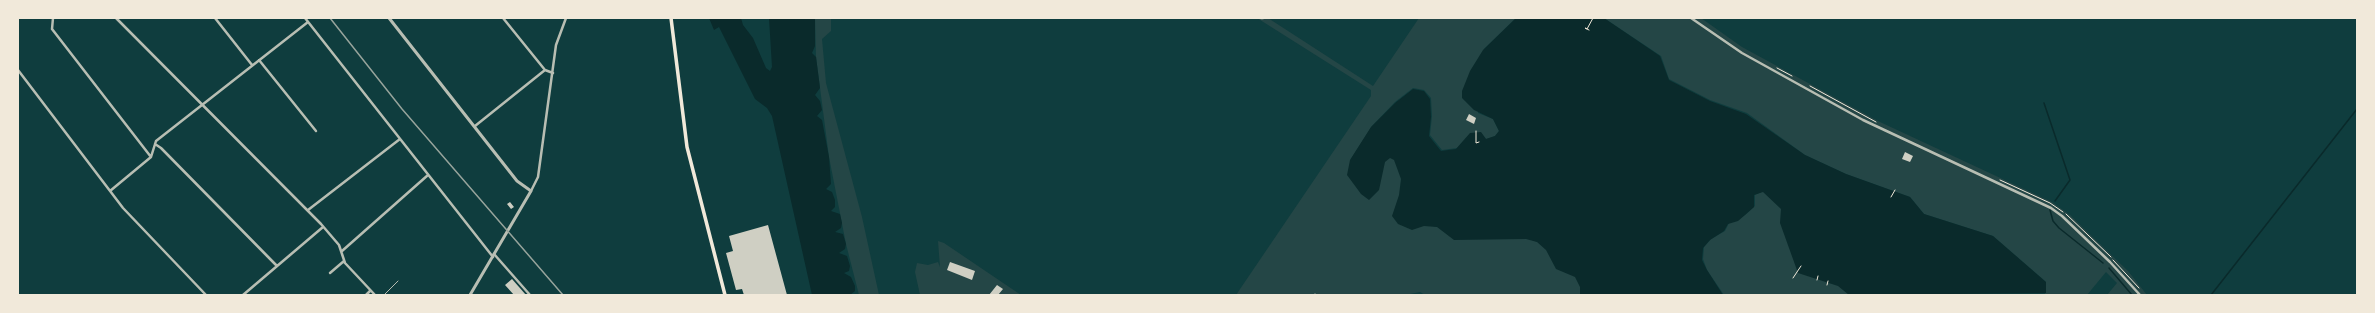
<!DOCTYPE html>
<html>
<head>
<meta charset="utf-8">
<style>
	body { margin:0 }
	#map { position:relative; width:2375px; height:313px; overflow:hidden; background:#0f3d3e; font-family:"Open Sans",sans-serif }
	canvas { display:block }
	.frame { position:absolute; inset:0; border:19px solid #f1e9da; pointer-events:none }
</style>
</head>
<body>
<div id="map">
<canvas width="2375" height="313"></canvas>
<div class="frame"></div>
</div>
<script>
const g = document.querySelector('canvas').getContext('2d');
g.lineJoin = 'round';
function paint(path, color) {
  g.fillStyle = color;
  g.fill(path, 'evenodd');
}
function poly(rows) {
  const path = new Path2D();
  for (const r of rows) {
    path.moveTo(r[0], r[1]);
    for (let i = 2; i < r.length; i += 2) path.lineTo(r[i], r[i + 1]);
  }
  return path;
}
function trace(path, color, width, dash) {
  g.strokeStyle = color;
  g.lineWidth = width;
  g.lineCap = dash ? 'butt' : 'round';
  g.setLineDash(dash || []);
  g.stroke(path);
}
const green = poly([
	[815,18,831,18,831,31,822,39,826,83,862,217,879,295,859,295,846,244,829,157,816,57],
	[1257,18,1268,18,1373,86,1419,18,1516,18,1484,49,1478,113,1493,119,1499,131,1495,136,1486,139,1481,133,1471,133,1457,148,1442,150,1430,135,1432,116,1431,98,1424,90,1413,88,1395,102,1372,126,1351,159,1384,161,1389,156,1396,158,1425,225,1527,238,1538,242,1576,276,1581,286,1580,295,1425,295,1420,292,1405,295,1236,295,1371,96,1371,90],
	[1604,18,1701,18,1742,47,1880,122,2052,202,2070,215,2128,271,2147,295,2107,295,2117,283,2106,272,2087,295,2045,295,2046,282,1993,236,1924,214,1910,197,1846,174,1805,155,1747,113,1710,100,1669,79,1661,56],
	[1763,191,1782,209,1838,285,1850,295,1724,295,1707,270,1703,259,1704,247,1711,239,1725,231,1729,223,1738,220,1746,214,1755,206,1755,195],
	[938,241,944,243,1021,295,920,295,915,272,917,263,928,265,938,262,940,267]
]);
const water = poly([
	[709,18,741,18,743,25,753,38,766,68,770,71,772,67,769,18,815,18,815,46,812,53,816,57,820,88,815,95,820,101,822,110,817,116,822,120,829,157,831,184,826,189,832,192,835,200,835,207,831,211,840,214,842,223,841,228,835,232,843,234,846,244,845,249,839,253,847,256,850,266,849,271,844,273,851,277,855,286,855,291,850,295,812,295,772,116,767,108,755,99,719,27,714,30],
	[1516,18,1604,18,1660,56,1669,80,1710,101,1746,114,1805,155,1846,174,1910,197,1924,214,1993,236,2046,282,2046,293,1849,295,1838,286,1798,273,1780,223,1781,209,1763,192,1754,195,1754,207,1745,215,1738,221,1728,224,1724,231,1710,240,1703,248,1702,260,1707,270,1723,295,1580,295,1580,287,1575,277,1556,269,1546,250,1537,242,1526,239,1454,240,1437,227,1424,226,1412,230,1398,224,1392,216,1399,195,1401,179,1394,160,1390,158,1385,162,1379,190,1369,200,1361,194,1347,175,1350,160,1371,127,1395,103,1413,89,1424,91,1430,99,1431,117,1429,136,1441,151,1456,149,1470,133,1481,132,1486,139,1495,136,1499,131,1493,119,1474,110,1462,98,1462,91,1470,71,1483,50]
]);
const stream = poly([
	[2044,103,2070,180,2055,201],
	[2050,210,2053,221,2059,228,2103,263],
	[2109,268,2132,295],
	[2211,295,2357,109]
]);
const building = poly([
	[1469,114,1476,118,1474,124,1466,120],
	[1905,152,1913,156,1910,162,1902,159],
	[510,202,514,207,511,209,507,204],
	[768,225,787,295,744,295,742,289,736,290,726,253,733,251,729,236],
	[950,262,975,271,972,280,947,270],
	[512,279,526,295,514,295,505,285],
	[997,285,1003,289,998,295,989,295]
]);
const path = poly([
	[1589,30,1585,28,1587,29,1593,18],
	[1777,68,1792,76],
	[1810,86,1876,122],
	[1476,131,1476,143,1479,142],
	[2000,180,2050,203,2063,212],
	[1891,197,1895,190],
	[2066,214,2111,257],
	[2113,260,2139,288],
	[1793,278,1801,266],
	[1817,280,1818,276],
	[1827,285,1828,281],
	[1315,294,1315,295]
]);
const service = poly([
	[384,295,398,281]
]);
const minor = poly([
	[53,18,52,29,151,157],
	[116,18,321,224,339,245,345,263,375,295],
	[215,18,252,65],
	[305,18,493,257],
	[503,18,545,70,553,73],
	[1261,18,1263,18],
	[1691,18,1742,53,1863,120,2051,208,2062,216,2110,262,2140,295],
	[259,60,316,131],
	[18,70,123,208,206,295],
	[475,126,545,70],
	[155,144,161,148,277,266],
	[110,191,151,157,156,141,308,22],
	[531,191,538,177,556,45,566,18],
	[308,210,400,139],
	[342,251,428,175],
	[494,254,530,295],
	[330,273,344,261],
	[243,295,323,227],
	[366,295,370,291]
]);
const tertiary = poly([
	[389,18,517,181,531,191,470,295]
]);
const secondary = poly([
	[671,18,687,147,725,295]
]);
const rail = poly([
	[330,18,402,109,563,295]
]);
paint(green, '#244646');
paint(water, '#0a2a2b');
trace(stream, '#0a2a2b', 1.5);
paint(building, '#cfcfc3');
trace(path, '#f1e9da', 1);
trace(service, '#b8beb3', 1);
trace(minor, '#b8beb3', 2.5);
trace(tertiary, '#b8beb3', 3);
trace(secondary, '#f1e9da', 3.5);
trace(rail, '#97a49c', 1.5);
</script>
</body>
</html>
